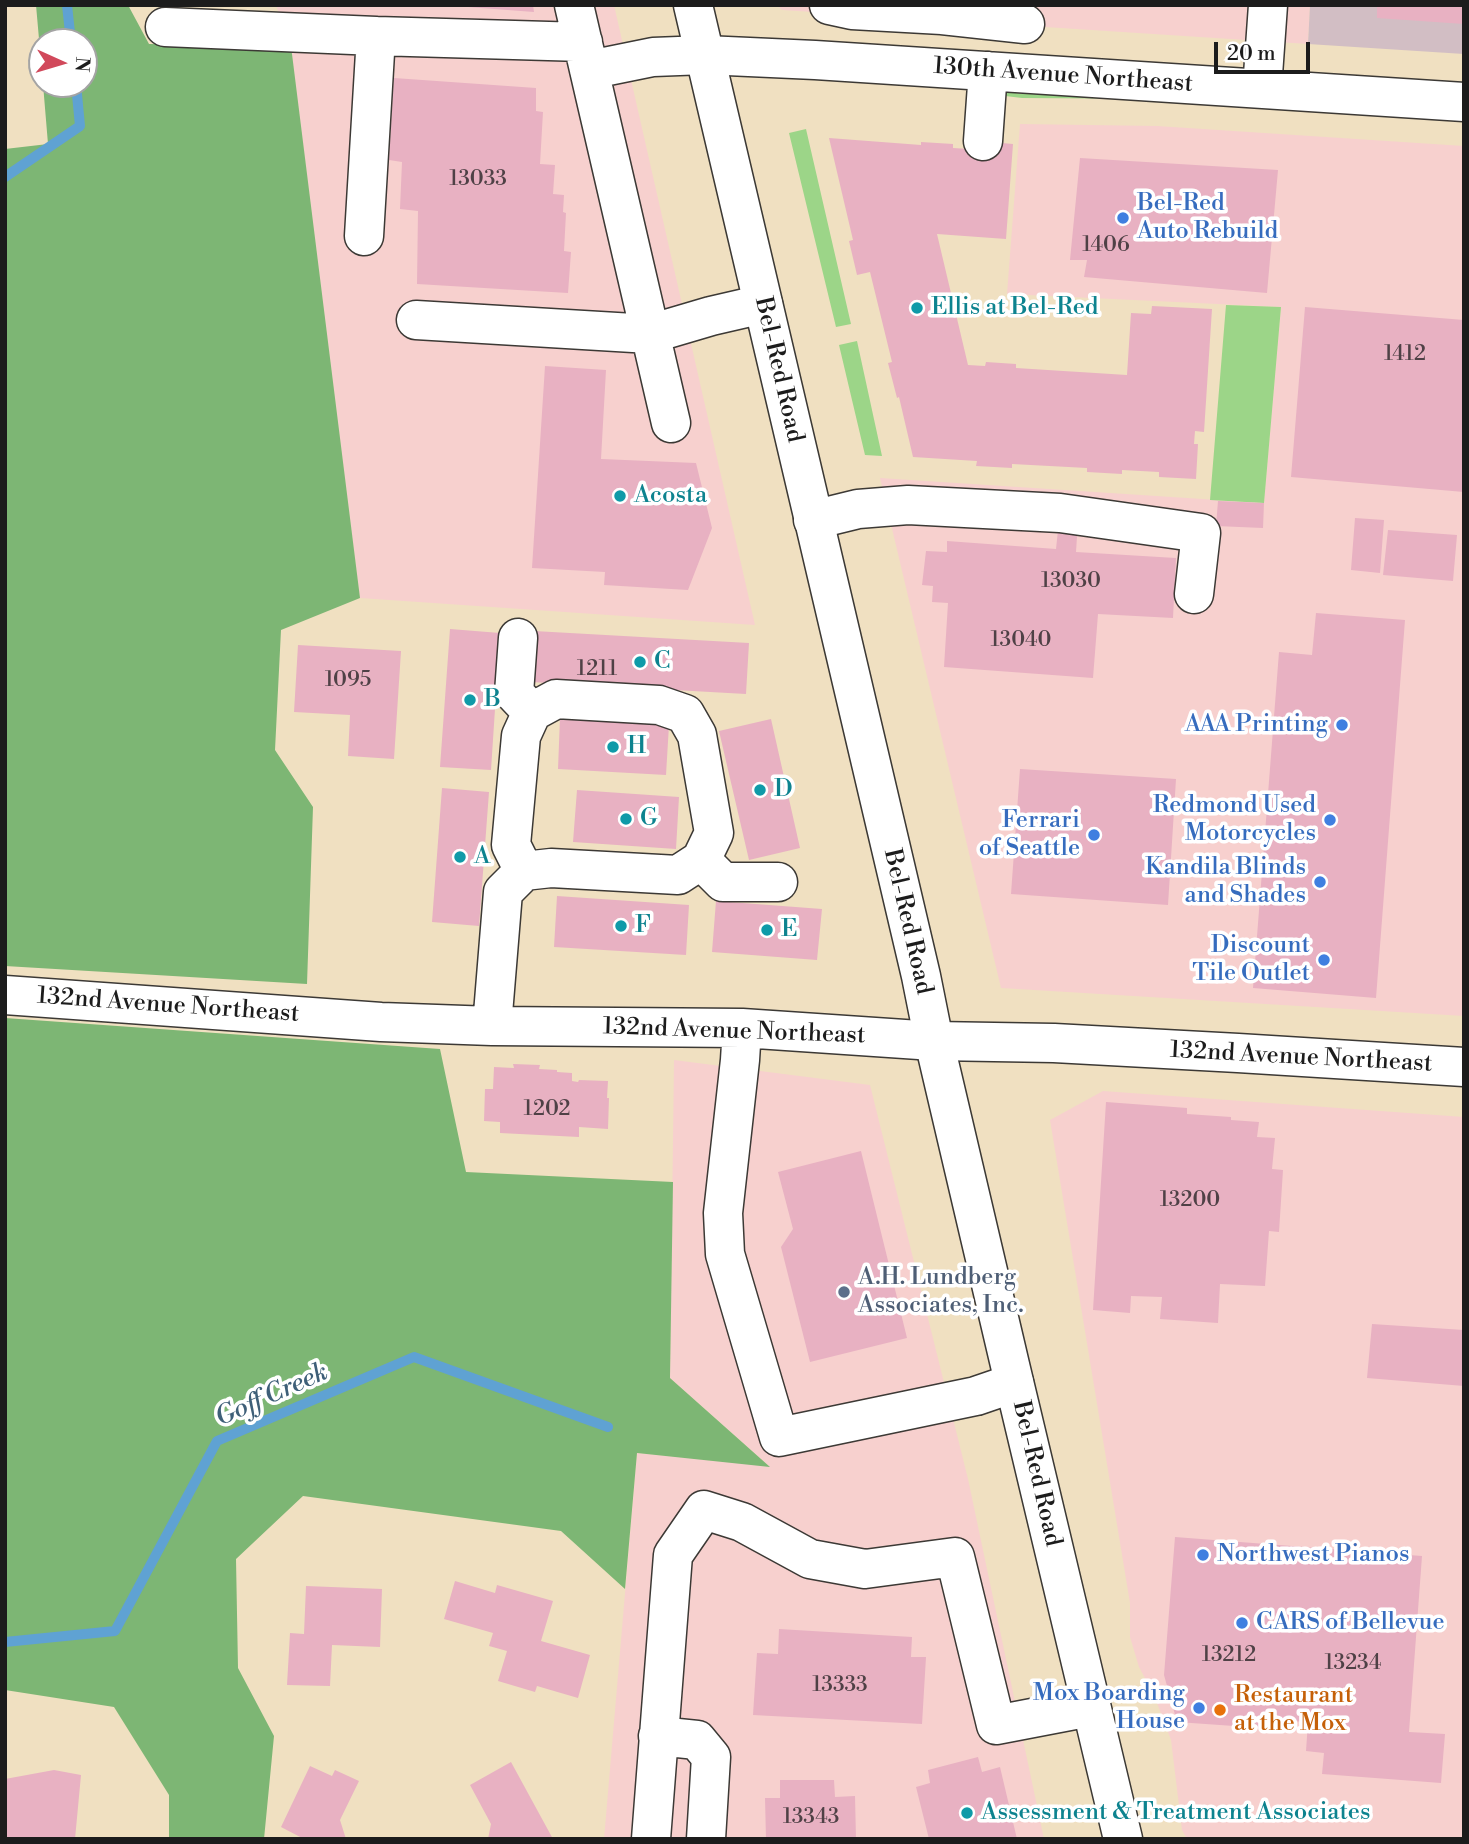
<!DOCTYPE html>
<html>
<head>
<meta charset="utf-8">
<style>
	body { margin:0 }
	#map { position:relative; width:1469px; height:1844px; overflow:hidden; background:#f0e0c1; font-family:"Libre Bodoni",serif }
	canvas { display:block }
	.frame { position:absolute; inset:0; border:7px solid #1c1c1c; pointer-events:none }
	.north { position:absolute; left:28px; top:28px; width:70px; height:70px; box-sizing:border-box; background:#fff; border:2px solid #a4a4a4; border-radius:50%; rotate:94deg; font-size:19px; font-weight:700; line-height:28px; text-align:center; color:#1c1c1c }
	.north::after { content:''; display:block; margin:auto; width:24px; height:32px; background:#d1495b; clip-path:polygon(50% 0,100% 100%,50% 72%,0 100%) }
	.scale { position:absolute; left:1214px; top:42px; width:96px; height:32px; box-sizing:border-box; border:4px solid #1c1c1c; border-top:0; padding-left:9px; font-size:21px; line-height:24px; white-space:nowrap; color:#1c1c1c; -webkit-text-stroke:5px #fff; paint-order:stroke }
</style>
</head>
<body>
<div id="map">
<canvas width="1469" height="1844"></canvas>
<div class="frame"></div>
<div class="north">N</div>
<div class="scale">20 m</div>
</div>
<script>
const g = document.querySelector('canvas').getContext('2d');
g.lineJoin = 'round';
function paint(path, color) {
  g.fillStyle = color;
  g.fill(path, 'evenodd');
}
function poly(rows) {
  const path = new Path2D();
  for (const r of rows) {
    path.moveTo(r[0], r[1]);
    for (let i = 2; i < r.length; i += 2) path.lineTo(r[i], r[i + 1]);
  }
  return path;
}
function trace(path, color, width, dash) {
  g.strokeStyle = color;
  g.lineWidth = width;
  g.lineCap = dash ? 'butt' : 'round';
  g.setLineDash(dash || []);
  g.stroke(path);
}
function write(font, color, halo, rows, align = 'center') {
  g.font = font + ' "Libre Bodoni",serif';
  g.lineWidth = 7;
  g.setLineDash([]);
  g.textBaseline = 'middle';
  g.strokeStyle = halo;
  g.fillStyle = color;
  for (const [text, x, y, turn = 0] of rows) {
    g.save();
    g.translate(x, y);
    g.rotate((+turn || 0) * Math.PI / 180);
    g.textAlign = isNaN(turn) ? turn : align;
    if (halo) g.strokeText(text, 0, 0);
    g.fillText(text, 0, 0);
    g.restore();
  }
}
const built = poly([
	[276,5,614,5,755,625,360,598,291,47],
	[777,5,1310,5,1308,44,782,10],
	[1020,124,1157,126,1464,146,1464,1016,1001,988,880,478,1264,503,1281,307,1007,294],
	[674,1060,870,1085,968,1479,1044,1839,604,1839,637,1453,769,1466,670,1378],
	[1103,1091,1464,1117,1464,1839,1187,1839,1182,1830,1171,1740,1154,1695,1139,1667,1130,1637,1130,1603,1050,1120]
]);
const industrial = poly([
	[1310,5,1464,5,1464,54,1308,44]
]);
const green = poly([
	[1005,92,1024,94,1159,95,1173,99,1022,98,997,95],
	[806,129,851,324,836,327,789,133],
	[1226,305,1281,307,1264,503,1210,500],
	[857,341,882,456,865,455,839,345]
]);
const forest = poly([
	[36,5,128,5,149,44,291,46,360,598,281,630,275,750,313,807,307,984,5,966,5,149,48,144,43,84,84,84,84,42,42,42,42,73],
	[5,1018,440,1049,466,1172,673,1182,670,1378,770,1467,637,1453,625,1589,561,1531,303,1496,236,1559,238,1668,274,1736,264,1839,169,1839,169,1795,114,1707,5,1690]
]);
const stream = poly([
	[67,5,71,42],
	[5,177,80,126,76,84],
	[5,1642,115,1631,217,1441,414,1357,608,1427]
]);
const building = poly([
	[469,5,533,5,534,12,468,7],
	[1377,5,1464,5,1464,24,1377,18],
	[394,78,536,88,536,111,543,112,540,164,555,165,553,194,564,195,563,212,566,213,564,251,571,252,568,293,417,284,418,211,400,209,402,162,389,160],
	[829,138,921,145,921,142,953,144,953,148,969,149,969,140,1013,144,1006,239,937,234,968,365,985,366,986,362,1016,364,1016,368,1127,375,1131,313,1151,314,1152,306,1212,309,1204,432,1195,431,1194,444,1198,444,1196,479,1159,477,1159,472,1122,470,1122,474,1087,472,1087,468,1012,464,1012,468,976,466,977,461,913,457,899,397,897,398,888,363,892,362,870,272,857,275,849,241,853,240],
	[1080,158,1278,170,1267,293,1084,277,1087,260,1070,260],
	[1305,307,1464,320,1464,492,1291,477],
	[545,366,606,370,601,459,696,463,712,528,688,590,604,585,605,572,532,568],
	[1218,501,1264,503,1263,528,1216,526],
	[1355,518,1384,520,1380,573,1351,570],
	[1059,521,1078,521,1076,552,1176,558,1173,618,1098,614,1093,678,944,667,948,603,932,602,933,586,922,585,926,551,947,552,947,541,1056,549],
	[1388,530,1457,535,1453,581,1383,575],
	[1316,613,1405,620,1376,998,1253,988,1279,652,1312,655],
	[450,629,500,633,491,770,440,767],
	[534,631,749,643,746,694,531,682],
	[298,645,401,651,394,759,348,756,350,715,294,712],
	[560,718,669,725,666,775,558,769],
	[771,719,800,848,749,860,719,731],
	[1020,769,1176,779,1168,905,1011,894],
	[442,788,489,792,479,926,432,922],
	[577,790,679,797,676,849,573,842],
	[557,896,689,905,686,955,554,947],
	[716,901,822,909,817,960,712,952],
	[513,1064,540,1065,539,1069,557,1070,557,1072,572,1073,572,1081,578,1082,579,1080,608,1081,607,1098,609,1098,608,1129,579,1127,579,1137,500,1133,500,1122,484,1121,485,1089,493,1089,494,1067,514,1068],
	[1106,1102,1187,1108,1187,1114,1231,1117,1231,1120,1259,1122,1257,1137,1275,1138,1272,1169,1283,1170,1279,1232,1269,1231,1265,1286,1220,1284,1218,1323,1160,1319,1162,1297,1131,1296,1130,1313,1093,1310],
	[861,1151,907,1338,810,1362,781,1247,793,1229,778,1172],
	[1372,1324,1464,1330,1464,1386,1367,1378],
	[1175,1537,1422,1556,1409,1732,1445,1734,1441,1783,1322,1774,1324,1753,1306,1751,1308,1722,1291,1721,1291,1730,1177,1722,1164,1675],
	[455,1581,495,1593,497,1585,553,1601,541,1641,590,1655,578,1698,537,1686,535,1692,498,1681,507,1651,489,1646,493,1633,444,1619],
	[306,1586,382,1589,380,1647,332,1645,330,1686,287,1685,290,1633,304,1634],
	[779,1629,912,1637,911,1657,926,1657,922,1724,753,1715,757,1653,778,1654],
	[978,1757,982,1772,1000,1767,1017,1839,929,1839,916,1787,930,1783,928,1770],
	[511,1762,553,1839,488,1839,491,1824,470,1785],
	[310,1766,332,1776,335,1770,359,1781,340,1820,346,1839,304,1839,281,1827],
	[54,1770,81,1775,75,1839,5,1839,5,1779],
	[780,1780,834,1780,835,1797,855,1796,856,1839,766,1839,765,1798,780,1798]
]);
const minor = poly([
	[574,5,671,423],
	[829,5,852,10,942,15,1025,24],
	[165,27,376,36,583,42],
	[589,70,653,57,705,55,815,60,1464,102],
	[1262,89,1268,5],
	[983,141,988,71],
	[364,236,376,36],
	[416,320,650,334,711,316,763,304],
	[813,520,858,509,908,505,1060,513,1201,533,1194,594],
	[532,712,556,699,659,705,685,714,697,735,714,833,701,860],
	[524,871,551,868,678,875,701,860,723,882,778,882],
	[5,995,381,1022,492,1026,742,1028,934,1041,1054,1043,1238,1053,1464,1067],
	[492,1026,503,892,524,871,511,845,521,736,532,712,514,693,518,638],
	[742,1028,740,1060,723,1213,725,1254,779,1437,976,1396,1014,1383],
	[658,1736,697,1740,711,1757,706,1839],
	[651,1839,673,1555,704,1510,742,1522,810,1559,865,1569,955,1557,996,1725,1090,1707]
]);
const major = poly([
	[693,5,921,976,934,1041,1010,1365,1123,1839]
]);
const markers = [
	[1123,218,7,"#3f7fe0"],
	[917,308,7,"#0f9aa8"],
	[620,496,7,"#0f9aa8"],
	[640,662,7,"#0f9aa8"],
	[470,700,7,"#0f9aa8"],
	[1342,725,7,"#3f7fe0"],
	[613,747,7,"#0f9aa8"],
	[760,790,7,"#0f9aa8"],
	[626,819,7,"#0f9aa8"],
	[1330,820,7,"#3f7fe0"],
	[1094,835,7,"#3f7fe0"],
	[460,857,7,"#0f9aa8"],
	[1320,882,7,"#3f7fe0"],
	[621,926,7,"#0f9aa8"],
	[767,930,7,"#0f9aa8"],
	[1324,960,7,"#3f7fe0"],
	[844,1292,7,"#5c6f8a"],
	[1203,1555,7,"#3f7fe0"],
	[1242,1623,7,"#3f7fe0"],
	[1199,1708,7,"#3f7fe0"],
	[1220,1710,7,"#e8710a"],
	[967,1813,7,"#0f9aa8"]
];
const numberNames = [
	["13033",478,180],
	["1406",1106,246],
	["1412",1405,355],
	["13030",1071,582],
	["13040",1021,641],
	["1211",597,670],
	["1095",348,681],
	["1202",547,1110],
	["13200",1190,1201],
	["13212",1229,1656],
	["13234",1353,1664],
	["13333",840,1686],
	["13343",811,1818]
];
const streetNames = [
	["130th Avenue Northeast",1063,76,4],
	["Bel-Red Road",778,370,77],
	["Bel-Red Road",907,922,77],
	["132nd Avenue Northeast",168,1006,4],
	["132nd Avenue Northeast",734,1032,2],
	["132nd Avenue Northeast",1301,1058,3],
	["Bel-Red Road",1036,1474,77]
];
const shopNames = [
	["Bel-Red",1137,204,"left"],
	["Auto Rebuild",1137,232,"left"],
	["AAA Printing",1328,725],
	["Redmond Used",1316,806],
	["Motorcycles",1316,834],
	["Ferrari",1080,821],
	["of Seattle",1080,849],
	["Kandila Blinds",1306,868],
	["and Shades",1306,896],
	["Discount",1310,946],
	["Tile Outlet",1310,974],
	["Northwest Pianos",1217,1555,"left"],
	["CARS of Bellevue",1256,1623,"left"],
	["Mox Boarding",1185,1694],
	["House",1185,1722]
];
const cultureNames = [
	["Ellis at Bel-Red",931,308],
	["Acosta",634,496],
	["C",654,662],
	["B",484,700],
	["H",627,747],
	["D",774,790],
	["G",640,819],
	["A",474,857],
	["F",635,926],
	["E",781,930],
	["Assessment & Treatment Associates",981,1813]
];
const serviceNames = [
	["A.H. Lundberg",858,1278],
	["Associates, Inc.",858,1306]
];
const foodNames = [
	["Restaurant",1234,1696],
	["at the Mox",1234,1724]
];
const waterNames = [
	["Goff Creek",272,1396,-24]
];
paint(built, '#f7d0ce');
paint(industrial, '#d2bec4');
paint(green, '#9cd588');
paint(forest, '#7db674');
trace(stream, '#5fa2d3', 10);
paint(building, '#e8b1c2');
trace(minor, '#3c3935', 41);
trace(major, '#3c3935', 41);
trace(minor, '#fff', 38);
trace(major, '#fff', 38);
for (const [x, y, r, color] of markers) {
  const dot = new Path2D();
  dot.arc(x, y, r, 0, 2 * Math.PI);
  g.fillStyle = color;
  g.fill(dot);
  trace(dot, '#fff', 2.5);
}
write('21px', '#4f4146', null, numberNames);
write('24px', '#1c1c1c', '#fff', streetNames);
write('24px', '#366cbe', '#fff', shopNames, 'right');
write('24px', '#0d838f', '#fff', cultureNames, 'left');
write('24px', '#4e5e75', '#fff', serviceNames, 'left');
write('24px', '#c56008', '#fff', foodNames, 'left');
write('italic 26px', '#3e5f78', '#fff', waterNames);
</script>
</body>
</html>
